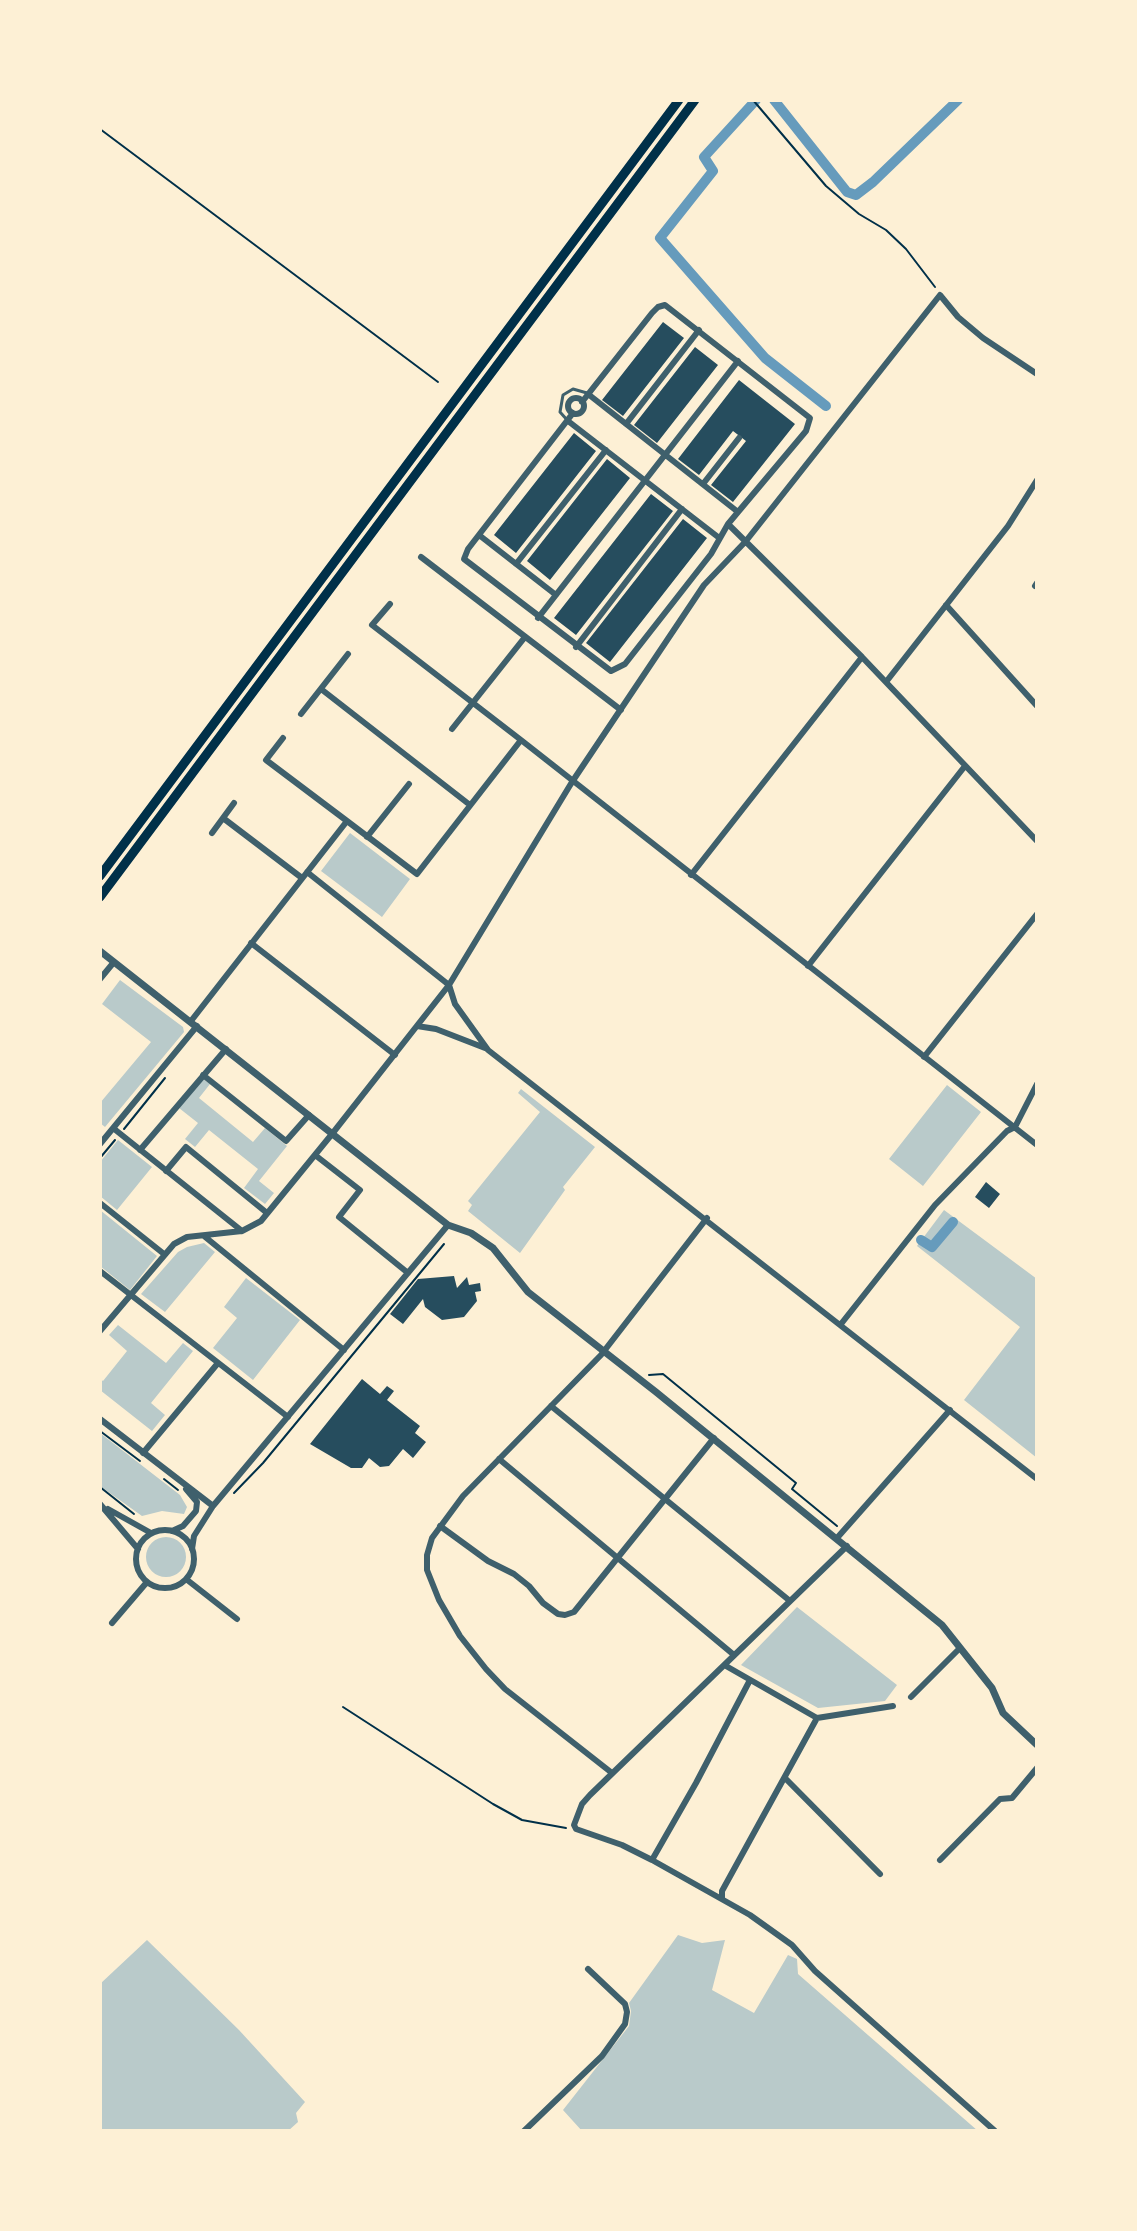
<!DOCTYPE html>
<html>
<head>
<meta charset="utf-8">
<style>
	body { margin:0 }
	#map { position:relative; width:1137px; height:2231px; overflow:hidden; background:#fdf0d5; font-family:"Public Sans",sans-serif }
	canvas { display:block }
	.frame { position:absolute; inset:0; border:102px solid #fdf0d5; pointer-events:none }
</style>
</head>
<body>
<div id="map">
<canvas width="1137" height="2231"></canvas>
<div class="frame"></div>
</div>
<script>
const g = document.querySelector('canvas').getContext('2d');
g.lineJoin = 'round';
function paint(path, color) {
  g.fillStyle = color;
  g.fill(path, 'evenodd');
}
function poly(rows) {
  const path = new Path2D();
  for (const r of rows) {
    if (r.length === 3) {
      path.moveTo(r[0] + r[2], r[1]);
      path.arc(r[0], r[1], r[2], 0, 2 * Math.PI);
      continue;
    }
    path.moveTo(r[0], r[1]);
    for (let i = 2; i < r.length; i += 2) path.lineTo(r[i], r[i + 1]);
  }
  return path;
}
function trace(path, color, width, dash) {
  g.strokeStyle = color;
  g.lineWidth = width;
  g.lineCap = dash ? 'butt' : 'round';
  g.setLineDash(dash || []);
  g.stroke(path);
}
const green = poly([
	[350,833,410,879,382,917,321,871],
	[120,980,183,1027,184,1032,105,1127,100,1123,100,1103,151,1042,102,1004],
	[203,1079,210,1084,199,1098,253,1142,265,1128,287,1146,259,1181,274,1193,265,1204,244,1188,258,1169,209,1130,195,1147,185,1139,198,1123,179,1108],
	[947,1085,981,1112,923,1186,889,1159],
	[521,1089,595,1147,563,1187,565,1190,520,1253,468,1211,472,1205,468,1201,540,1112,518,1093],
	[118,1140,152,1167,117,1210,100,1196,100,1162],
	[100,1210,157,1256,130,1290,100,1266],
	[944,1210,1037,1279,1037,1458,964,1400,1020,1327,917,1246,919,1243,933,1251,950,1232,944,1228,933,1243,923,1238],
	[204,1243,215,1252,165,1312,141,1294,178,1252,187,1247],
	[246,1278,300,1320,253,1380,213,1348,237,1318,224,1307],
	[118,1325,166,1363,183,1343,193,1351,151,1403,165,1415,152,1431,100,1390,100,1379,103,1381,127,1351,109,1335],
	[100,1433,180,1495,187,1507,184,1514,162,1511,142,1516,100,1486],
	[166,1557,20],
	[797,1607,897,1685,885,1701,818,1708,741,1665],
	[678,1935,702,1943,725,1940,712,1990,754,2013,788,1955,797,1959,798,1974,978,2131,582,2131,563,2110,629,2026,631,2011,629,2003],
	[147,1940,239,2030,305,2102,296,2113,298,2122,288,2131,100,2131,100,1984]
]);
const canal = poly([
	[756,100,704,157,713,171,660,238,765,358,826,406],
	[774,100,847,192,856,195,873,182,958,100],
	[921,1240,932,1247,953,1222]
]);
const building = poly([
	[663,322,684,338,623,416,602,400],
	[695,347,718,365,657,443,634,425],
	[739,380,795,424,733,502,711,485,746,441,733,431,699,475,678,459],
	[574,433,596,451,516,553,494,535],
	[607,459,630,478,550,580,527,561],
	[651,494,673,511,576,635,554,618],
	[683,519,707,538,610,662,586,643],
	[986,1182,1000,1194,989,1208,975,1197],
	[454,1276,457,1288,467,1277,469,1285,480,1283,481,1291,475,1292,477,1301,464,1317,442,1320,425,1307,423,1299,403,1324,390,1314,418,1279],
	[362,1379,380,1394,387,1386,394,1391,387,1400,420,1426,415,1433,426,1442,413,1458,403,1449,389,1466,380,1467,369,1458,362,1468,351,1468,310,1444]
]);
const path = poly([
	[753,100,826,186,859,214,886,230,906,249,935,287],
	[100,129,438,382],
	[124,1129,165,1078],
	[100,1158,115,1140],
	[649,1375,663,1374,796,1483,792,1489,837,1526],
	[100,1431,140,1461],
	[164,1479,178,1490],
	[100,1487,134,1514],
	[234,1493,263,1463,444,1244],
	[343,1707,493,1804,522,1820,566,1828]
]);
const service = poly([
	[568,421,560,412,563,395,573,389,587,393]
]);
const minor = poly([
	[588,394,738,512],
	[576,406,8],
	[573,413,468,549,464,559,611,671,625,664,711,554,728,524,806,431,810,418,665,305,658,307,652,313,582,402],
	[568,421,718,537],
	[626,424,699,330],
	[703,484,739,438],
	[728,524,862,657,1037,841],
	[479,535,556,595],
	[421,557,621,710],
	[516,564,606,450],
	[1035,586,1037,583],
	[390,604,372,625,521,740],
	[946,605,1037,706],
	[538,618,738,361],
	[576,647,682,509],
	[886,682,1008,526,1037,480],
	[321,689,470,805],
	[301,714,348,654],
	[452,729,525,637],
	[283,738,266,760,347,821],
	[223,818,302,878],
	[212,833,234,803],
	[367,837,409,784],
	[307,872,449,985],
	[691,875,862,657],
	[251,943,395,1055],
	[808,966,965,766],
	[100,979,114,962],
	[449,985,455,1004,488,1050,1037,1479],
	[191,1021,347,821,417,874,521,740,1037,1145],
	[417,1026,436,1029,485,1048],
	[924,1057,1037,914],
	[203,1075,286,1141,309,1115],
	[113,1128,242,1231],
	[100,1144,197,1026],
	[140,1150,226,1049],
	[315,1155,360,1190,339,1217,408,1273],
	[166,1171,186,1147,267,1213],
	[100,1203,164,1254],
	[204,1236,344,1350],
	[100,1271,288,1417],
	[841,1324,935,1205,1007,1131,1015,1127,1037,1084],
	[100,1331,174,1244,187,1237,242,1231,261,1221,332,1134,449,985,572,782,704,585,746,541,940,295,958,317,983,338,1037,374],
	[551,1406,790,1601],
	[100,1419,213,1506],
	[143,1453,218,1363],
	[499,1459,734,1655],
	[100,1504,138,1549],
	[108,1509,151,1533],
	[440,1526,488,1561,514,1574,529,1586,543,1603,558,1614,565,1615,574,1612,714,1438],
	[165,1559,29],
	[172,1531,183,1526,196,1511,197,1502,186,1489],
	[837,1538,950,1410],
	[847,1546,590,1795,582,1804,574,1825,576,1829,622,1845,652,1860,750,1915,792,1945,815,1971,995,2131],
	[192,1549,194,1536,213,1506,448,1225],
	[186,1579,237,1619],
	[112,1623,147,1582],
	[911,1697,960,1648],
	[817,1718,893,1706],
	[612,1773,505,1689,486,1669,460,1636,439,1600,427,1570,427,1555,432,1538,463,1496,601,1355,707,1218],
	[785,1778,880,1874],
	[652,1860,696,1783,750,1680],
	[940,1860,1000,1799,1012,1798,1037,1768],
	[722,1899,722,1891,817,1718,726,1666],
	[524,2131,602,2056,625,2024,627,2012,625,2004,588,1969]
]);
const tertiary = poly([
	[100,951,448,1225,471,1233,493,1248,528,1292,656,1392,942,1625,992,1688,1003,1713,1037,1745]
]);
const trunk = poly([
	[100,876,679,100],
	[100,897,695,100]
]);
paint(green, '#b9caca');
trace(canal, '#669bbc', 10);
paint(building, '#264d5e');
trace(path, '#003049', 2);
trace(service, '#3f606c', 3);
trace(minor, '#3f606c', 6);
trace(tertiary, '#3f606c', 7);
trace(trunk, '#003049', 9);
</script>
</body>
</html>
